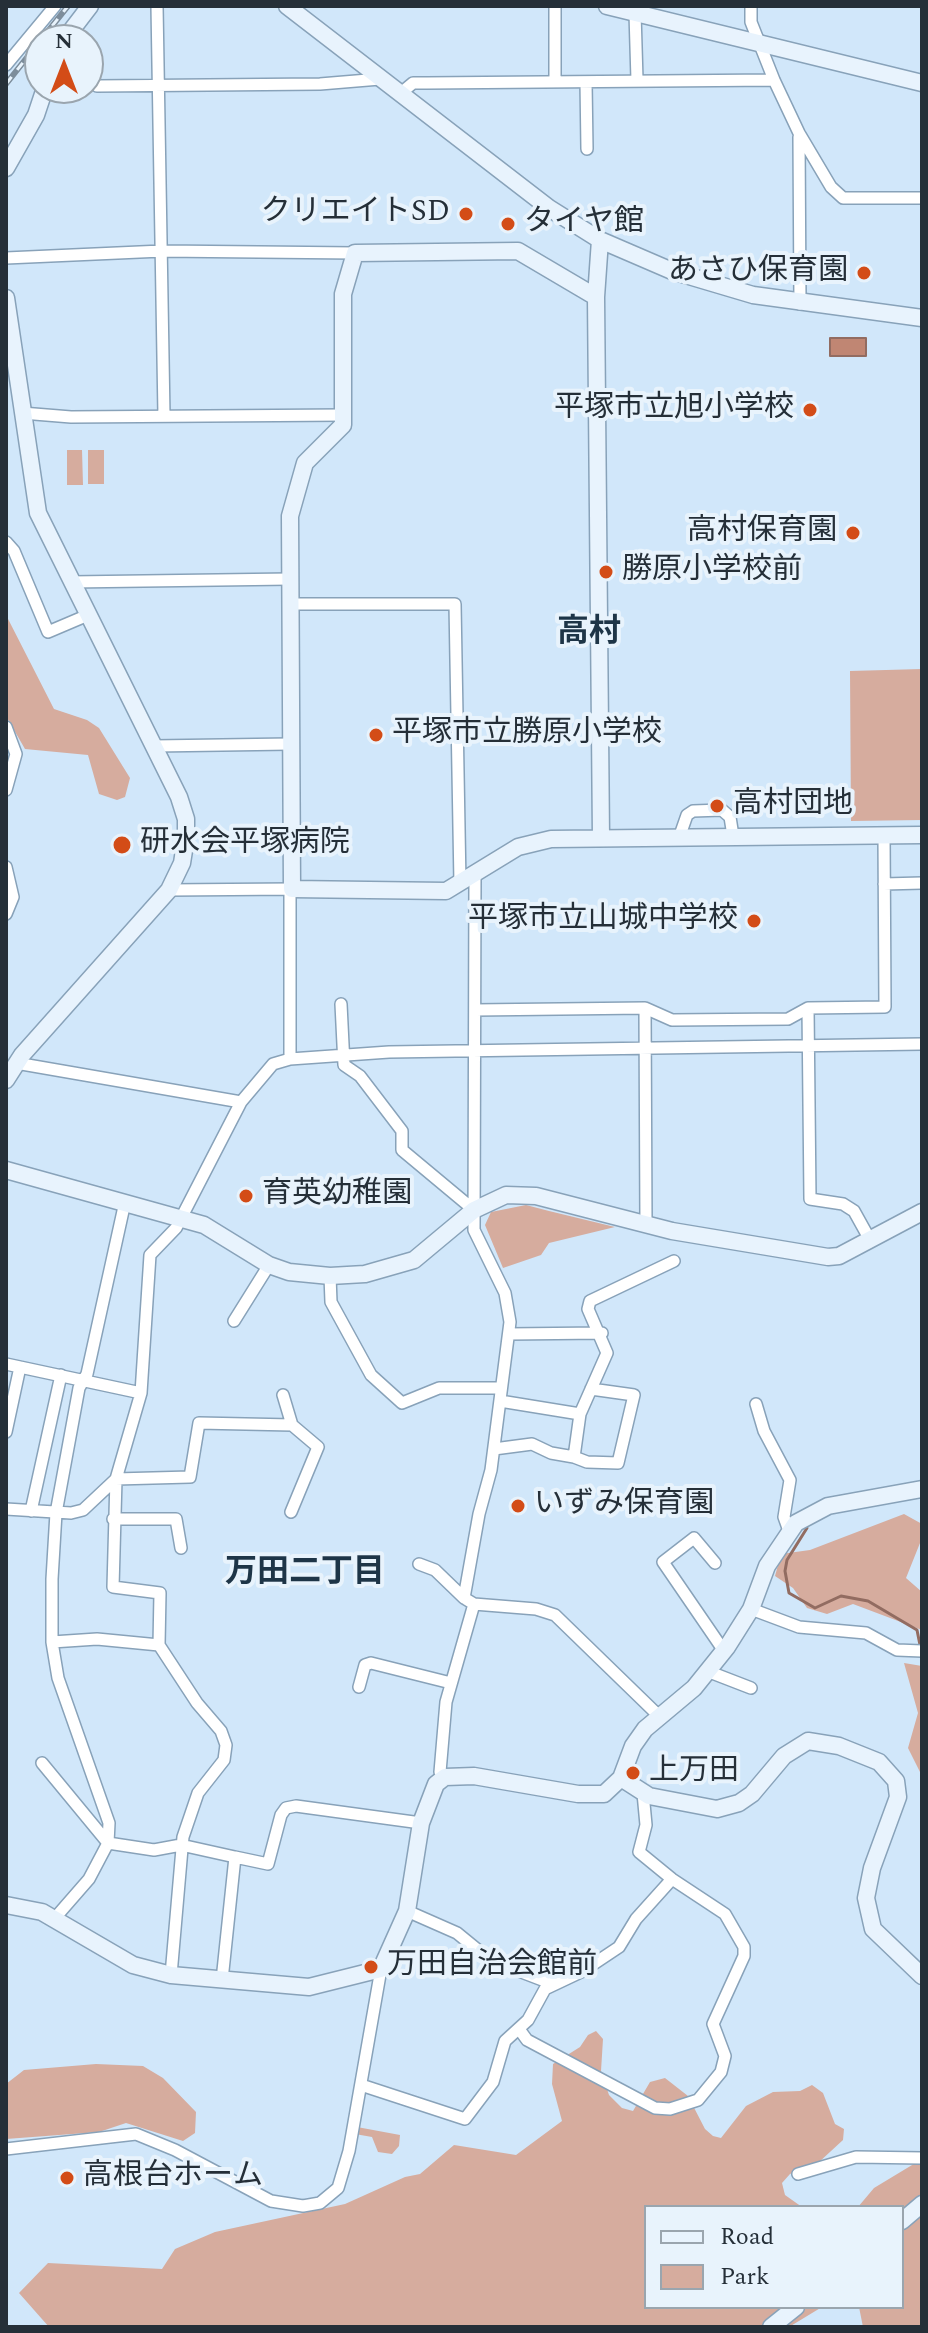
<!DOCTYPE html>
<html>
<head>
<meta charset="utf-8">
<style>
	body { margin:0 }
	#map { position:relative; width:928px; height:2333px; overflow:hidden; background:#d1e7fa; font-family:Spectral,serif }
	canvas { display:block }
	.frame { position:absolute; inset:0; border:8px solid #252f38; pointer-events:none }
	.legend { position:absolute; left:644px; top:2205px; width:260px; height:104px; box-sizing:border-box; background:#e8f3fc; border:2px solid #9aa5ae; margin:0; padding:10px 14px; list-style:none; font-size:24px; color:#252f38 }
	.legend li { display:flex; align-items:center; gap:16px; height:40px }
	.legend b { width:40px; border:2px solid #9aa5ae }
	.north { position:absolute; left:24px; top:24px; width:80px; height:80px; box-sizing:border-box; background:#e8f3fc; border:2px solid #9aa5ae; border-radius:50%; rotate:0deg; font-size:22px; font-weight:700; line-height:32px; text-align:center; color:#252f38 }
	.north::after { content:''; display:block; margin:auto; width:28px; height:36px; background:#d34c17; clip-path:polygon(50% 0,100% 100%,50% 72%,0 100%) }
</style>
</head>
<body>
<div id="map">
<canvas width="928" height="2333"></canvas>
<div class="frame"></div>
<ul class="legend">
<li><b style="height:10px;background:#e8f3fd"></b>Road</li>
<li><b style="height:22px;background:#d6ac9e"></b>Park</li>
</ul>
<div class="north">N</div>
</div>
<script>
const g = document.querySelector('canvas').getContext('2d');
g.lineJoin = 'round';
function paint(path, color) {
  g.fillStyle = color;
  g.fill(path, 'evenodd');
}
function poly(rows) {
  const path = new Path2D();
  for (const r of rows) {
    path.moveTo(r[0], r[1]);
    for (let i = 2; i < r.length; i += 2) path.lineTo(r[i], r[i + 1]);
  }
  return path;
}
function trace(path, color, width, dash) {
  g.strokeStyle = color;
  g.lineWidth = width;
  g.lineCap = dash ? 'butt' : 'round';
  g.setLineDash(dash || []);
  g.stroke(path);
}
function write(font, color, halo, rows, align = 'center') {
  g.font = font + ' Spectral,"Noto Sans JP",serif';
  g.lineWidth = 8;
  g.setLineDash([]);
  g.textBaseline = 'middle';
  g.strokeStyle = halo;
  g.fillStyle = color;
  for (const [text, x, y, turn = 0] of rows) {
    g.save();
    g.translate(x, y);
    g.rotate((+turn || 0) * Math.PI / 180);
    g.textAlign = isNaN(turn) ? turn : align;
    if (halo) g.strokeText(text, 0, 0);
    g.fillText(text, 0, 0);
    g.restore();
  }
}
const green = poly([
	[67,450,82,450,83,485,67,485],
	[88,450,104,450,104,484,88,484],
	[6,615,54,709,87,720,99,728,130,778,125,797,117,800,99,794,88,755,25,749,6,716],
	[922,669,922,820,851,821,850,671],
	[526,1205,549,1211,615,1227,549,1243,541,1255,503,1268,485,1225,491,1212],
	[904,1514,922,1524,922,1538,906,1578,922,1592,922,1630,853,1604,827,1614,807,1608,793,1588,775,1576,781,1554,810,1550],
	[904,1663,922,1666,922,1776,908,1748,918,1713],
	[596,2031,603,2039,601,2071,609,2095,622,2108,633,2111,650,2082,665,2078,688,2096,705,2129,713,2136,721,2138,746,2106,773,2092,800,2091,812,2085,823,2093,835,2124,844,2129,843,2140,818,2163,790,2174,782,2183,785,2195,802,2207,646,2207,646,2307,822,2307,789,2327,49,2327,19,2293,48,2263,162,2269,175,2249,215,2232,345,2204,405,2177,420,2174,454,2145,516,2155,562,2121,552,2084,553,2064,580,2047,588,2035],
	[96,2064,143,2066,163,2078,196,2112,195,2133,183,2141,126,2123,99,2132,6,2139,6,2084,24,2070],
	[357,2127,400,2135,399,2146,392,2154,378,2152,372,2137,355,2134],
	[922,2159,922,2327,863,2327,859,2307,902,2307,902,2207,858,2207,874,2188]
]);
const water = poly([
	[830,338,866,338,866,356,830,356,830,338]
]);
const stream = poly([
	[807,1528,787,1560,785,1571,789,1593,815,1608,841,1596,868,1601,917,1630,920,1645]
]);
const street = poly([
	[157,6,164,416],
	[555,6,555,82],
	[751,6,751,22,774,80,799,133,831,187,843,198,922,198],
	[635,13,637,80],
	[6,65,55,6],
	[586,82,587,149],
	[97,86,320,84,380,79],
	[401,93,413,83,427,83,774,80],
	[799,137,800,304],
	[6,258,162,251,355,253],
	[22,413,71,417,344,415],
	[6,542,14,551,48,632,88,615],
	[71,582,290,579],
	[290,604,455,604,460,884],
	[6,727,16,754,6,790],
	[154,746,290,744],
	[679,838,687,815,693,811,722,810,730,817,733,836],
	[6,867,13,897,6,914],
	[475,874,474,1230,505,1293,510,1322,491,1470,479,1514,464,1598,474,1604,536,1609,555,1615,659,1716],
	[884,884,922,883],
	[290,889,290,1059],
	[169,890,292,889],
	[341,1004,344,1065,360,1076,402,1131,402,1150,474,1210],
	[645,1008,646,1225],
	[808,1008,810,1199,843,1204,854,1211,869,1238],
	[475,1010,645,1008,672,1020,788,1019,808,1008,885,1007,884,835],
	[16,1063,241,1102],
	[330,1276,331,1302,371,1375,402,1403,439,1388,500,1388],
	[234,1321,269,1265],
	[509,1334,602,1333],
	[6,1364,141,1393],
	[283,1395,292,1425],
	[500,1401,580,1414],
	[756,1404,764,1431,790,1480,784,1517,789,1531],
	[6,1432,20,1367],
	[494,1449,532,1444,551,1453,574,1457,580,1414,607,1353,588,1309,590,1301,674,1261],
	[574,1457,587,1462,618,1463,634,1395,591,1389],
	[6,1509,71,1513,83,1510,116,1479,141,1393,150,1255,176,1228,241,1102,273,1064,290,1059,389,1052,922,1044],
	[31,1511,61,1375],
	[113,1519,176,1519,181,1548],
	[715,1563,694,1538,663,1562,724,1651],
	[419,1564,435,1570,464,1598],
	[751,1609,799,1627,866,1633,897,1650,922,1651],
	[52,1642,97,1639,159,1645],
	[707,1671,751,1688],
	[359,1687,365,1665,371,1663,451,1683],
	[42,1763,108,1843,154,1850,181,1845,235,1857,222,1980],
	[445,1777,440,1772,446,1702,474,1604],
	[235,1857,268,1864,281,1815,286,1808,296,1806,421,1823],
	[407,1911,457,1933,490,1960,553,1984],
	[55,1918,89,1879,108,1843,109,1823,58,1678,52,1642,52,1579,56,1513,79,1388,87,1374,125,1202],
	[171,1975,183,1837,198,1793,224,1760,226,1745,221,1731,197,1703,159,1645,160,1593,113,1587,116,1479,190,1477,199,1423,292,1425,318,1447,291,1512],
	[519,2029,527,2040,655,2108,670,2109,698,2100,721,2072,725,2056,713,2024,744,1956,744,1947,725,1914,672,1879,639,1852,646,1825,643,1793],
	[361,2085,465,2119,493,2082,505,2041,528,2020,545,1989,583,1971,619,1947,636,1919,672,1879],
	[6,2149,136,2134,175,2150,271,2201,303,2206,320,2203,338,2188,349,2151,381,1969],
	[798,2174,856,2157,922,2158]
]);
const secondary = poly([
	[287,6,549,208,600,240,672,271,753,295,922,318],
	[607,6,922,83],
	[64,40,90,6],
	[6,168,36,115,45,88],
	[600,240,596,297,601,838],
	[596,297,518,251,355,253,343,294,343,425,305,463,290,516,292,889,446,891,518,847,551,839,922,835],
	[6,298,38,513,179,797,186,819,186,838,182,863,169,890,22,1055,6,1080],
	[6,1170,204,1225,269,1265,289,1272,330,1276,365,1274,414,1260,474,1210,506,1195,536,1196,672,1231,828,1257,839,1256,922,1212],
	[621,1778,649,1796,717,1809,739,1803,752,1794,784,1756,808,1741,839,1746,879,1762,896,1781,898,1797,872,1868,866,1898,873,1929,922,1976],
	[6,1905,42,1912,133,1965,171,1975,309,1987,381,1969,407,1911,421,1823,436,1784,445,1777,474,1776,578,1794,604,1794,621,1778,633,1746,645,1729,694,1688,727,1647,751,1609,767,1566,796,1523,828,1506,922,1489],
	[902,2221,922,2204],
	[771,2327,796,2307]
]);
const rail = poly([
	[41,40,68,6],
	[6,84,40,41]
]);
const markers = [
	[466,214,8,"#d34c17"],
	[508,224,8,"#d34c17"],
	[864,273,8,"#d34c17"],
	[810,410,8,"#d34c17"],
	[853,533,8,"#d34c17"],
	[606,572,8,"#d34c17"],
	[376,735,8,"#d34c17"],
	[717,806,8,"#d34c17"],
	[122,845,10,"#d34c17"],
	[754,921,8,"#d34c17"],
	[246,1196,8,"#d34c17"],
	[518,1506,8,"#d34c17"],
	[633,1773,8,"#d34c17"],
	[371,1967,8,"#d34c17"],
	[67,2178,8,"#d34c17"]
];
const poiNames = [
	["クリエイトSD",450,214,"right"],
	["タイヤ館",524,224],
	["あさひ保育園",848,273,"right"],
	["平塚市立旭小学校",794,410,"right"],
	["高村保育園",837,533,"right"],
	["勝原小学校前",622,572],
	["平塚市立勝原小学校",392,735],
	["高村団地",733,806],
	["研水会平塚病院",140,845],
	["平塚市立山城中学校",738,921,"right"],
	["育英幼稚園",262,1196],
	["いずみ保育園",534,1506],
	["上万田",649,1773],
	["万田自治会館前",387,1967],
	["高根台ホーム",83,2178]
];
const neighbourhoodNames = [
	["高村",589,635],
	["万田二丁目",305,1575]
];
paint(green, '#d6ac9e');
paint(water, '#c08673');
trace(water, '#926c61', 2);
trace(stream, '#926c61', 3);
trace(street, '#88a2b9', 14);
trace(secondary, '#88a2b9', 19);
trace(street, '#fff', 11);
trace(secondary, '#e8f3fd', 16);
trace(rail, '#7d8d9b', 6);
trace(rail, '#e8f3fc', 3, [9]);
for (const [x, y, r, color] of markers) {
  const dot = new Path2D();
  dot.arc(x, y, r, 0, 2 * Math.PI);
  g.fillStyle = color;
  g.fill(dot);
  trace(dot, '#e8f3fc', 3);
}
write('30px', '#252f38', '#e8f3fc', poiNames, 'left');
write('bold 32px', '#1e3547', '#e8f3fc', neighbourhoodNames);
</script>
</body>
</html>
